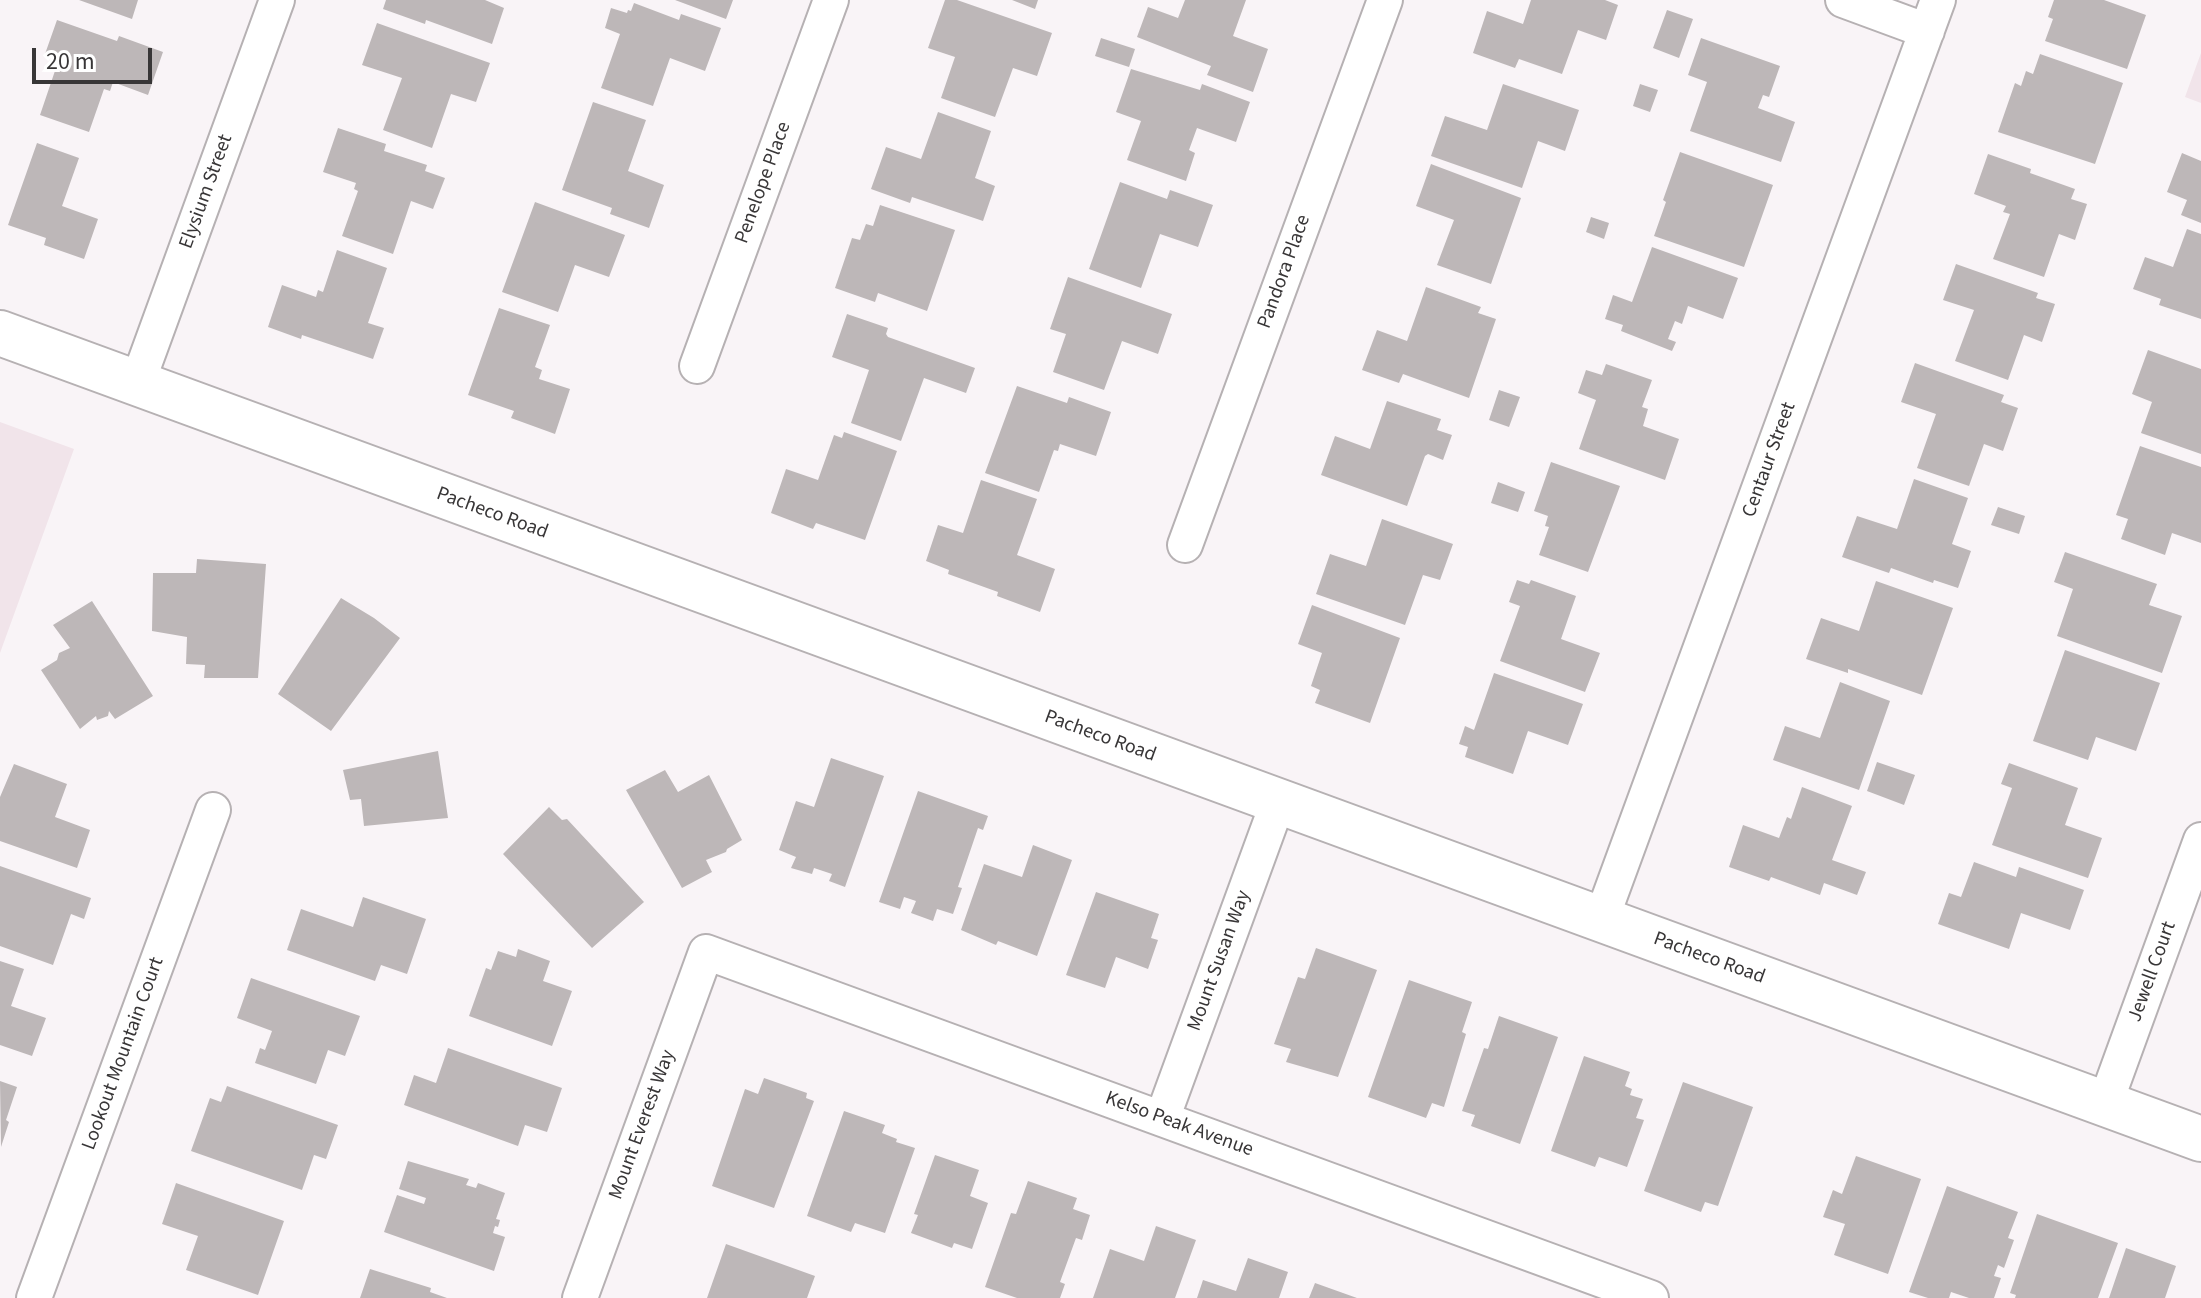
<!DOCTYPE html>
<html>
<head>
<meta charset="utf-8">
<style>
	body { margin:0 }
	#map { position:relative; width:2201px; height:1298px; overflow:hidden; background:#f9f4f7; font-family:"Source Sans 3",sans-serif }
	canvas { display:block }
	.scale { position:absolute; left:32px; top:48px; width:120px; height:36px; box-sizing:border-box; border:4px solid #383637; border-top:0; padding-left:10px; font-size:24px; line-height:28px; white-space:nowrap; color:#383637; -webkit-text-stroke:6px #fff; paint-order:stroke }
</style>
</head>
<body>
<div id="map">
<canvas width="2201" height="1298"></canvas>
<div class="scale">20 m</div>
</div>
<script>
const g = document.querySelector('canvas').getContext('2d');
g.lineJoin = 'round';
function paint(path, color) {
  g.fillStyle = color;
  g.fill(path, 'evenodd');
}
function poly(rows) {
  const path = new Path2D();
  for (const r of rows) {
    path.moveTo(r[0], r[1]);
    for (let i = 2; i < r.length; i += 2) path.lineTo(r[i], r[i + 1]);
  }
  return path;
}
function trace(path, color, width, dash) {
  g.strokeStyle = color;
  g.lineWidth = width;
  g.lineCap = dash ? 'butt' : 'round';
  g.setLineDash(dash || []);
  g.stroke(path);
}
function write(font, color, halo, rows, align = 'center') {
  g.font = font + ' "Source Sans 3",sans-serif';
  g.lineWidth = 6;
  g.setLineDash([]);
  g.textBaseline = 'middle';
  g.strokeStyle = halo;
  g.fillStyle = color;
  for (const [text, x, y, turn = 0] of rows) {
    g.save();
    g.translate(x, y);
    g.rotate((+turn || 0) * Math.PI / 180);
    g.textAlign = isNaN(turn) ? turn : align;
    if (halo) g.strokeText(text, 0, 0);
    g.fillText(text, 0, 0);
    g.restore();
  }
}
const built = poly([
	[2201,53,2201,103,2185,97],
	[0,422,74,449,0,653]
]);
const building = poly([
	[79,0,138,0,132,19],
	[386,0,485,0,504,8,492,44,426,20,425,24,383,9],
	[675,0,733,0,726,19],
	[945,0,957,0,1052,33,1037,76,1013,68,995,117,941,98,955,57,928,48],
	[1012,0,1038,0,1035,9],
	[1185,0,1246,0,1233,36,1268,49,1253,92,1207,75,1211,66,1137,37,1148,7,1178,18],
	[1531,0,1605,0,1618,5,1606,40,1578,30,1562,74,1519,59,1515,68,1473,53,1487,11,1523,24],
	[2054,0,2104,0,2146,15,2127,69,2045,41,2053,19,2048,17],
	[634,3,679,20,681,14,721,28,705,71,670,58,653,106,601,88,620,34,605,28,611,8,627,13,628,10,631,11],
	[1667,10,1693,19,1679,58,1653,48],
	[57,20,117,41,119,36,163,52,148,95,113,82,110,91,104,89,89,132,40,115,59,59,45,54],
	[377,23,490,63,476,102,451,94,432,148,383,130,402,78,362,65],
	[1101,38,1135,49,1129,67,1095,56],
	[1701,38,1780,66,1769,97,1763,95,1758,108,1795,122,1781,162,1690,131,1707,82,1688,75],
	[2040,54,2123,83,2095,164,1998,132,2015,83,2021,86,2026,71,2033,74],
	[1131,69,1200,90,1202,84,1250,102,1236,142,1197,128,1189,150,1195,153,1186,181,1127,160,1141,121,1116,112],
	[1503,84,1579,110,1565,151,1538,141,1522,188,1431,156,1445,116,1487,130],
	[1640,84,1658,90,1650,112,1633,106],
	[593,102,646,120,628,171,664,185,649,228,610,214,612,208,562,190],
	[938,112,991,131,975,178,995,186,983,221,912,197,910,203,871,189,886,147,921,159],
	[338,128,386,144,384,151,427,165,425,171,445,178,433,209,411,201,393,254,342,236,358,191,354,189,356,183,323,172],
	[37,143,79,158,62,206,98,219,84,259,44,245,46,238,8,225],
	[1680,152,1773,185,1744,267,1654,236,1666,202,1663,200],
	[2182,153,2201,161,2201,223,2181,215,2187,200,2167,192],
	[1988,154,2031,169,2030,173,2075,189,2071,199,2087,204,2075,240,2059,234,2044,277,1993,259,2010,214,2003,212,2006,206,1974,194],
	[1431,164,1521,198,1491,284,1437,265,1454,220,1416,206],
	[1120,182,1167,199,1170,190,1213,205,1198,247,1160,234,1141,288,1089,269],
	[535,202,625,235,609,277,575,265,558,312,502,292],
	[880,205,955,230,927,311,878,293,875,302,835,288,852,238,860,240,866,224,873,226],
	[1591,217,1609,223,1604,239,1586,232],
	[2187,229,2201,234,2201,319,2159,305,2161,299,2133,289,2145,257,2173,267],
	[1652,247,1738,278,1723,319,1688,306,1682,324,1675,321,1668,339,1676,342,1672,351,1621,331,1623,325,1605,319,1613,295,1632,302],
	[337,250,387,268,368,323,384,328,373,359,302,335,301,339,268,327,282,285,316,297,318,290,323,292],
	[1956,264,2038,293,2036,298,2055,304,2042,342,2024,335,2008,380,1955,361,1974,310,1943,300],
	[1068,277,1172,314,1158,354,1122,341,1104,390,1053,372,1066,334,1050,329],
	[1426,287,1481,307,1478,313,1496,319,1469,398,1403,374,1399,383,1362,370,1377,330,1407,341],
	[499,308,550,325,535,367,542,370,539,379,570,389,555,434,511,418,514,411,468,395],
	[847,314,888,328,886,334,888,337,975,368,966,393,924,378,901,441,851,423,869,370,832,357],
	[2148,350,2201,369,2201,454,2141,433,2152,402,2132,394],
	[1915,363,2004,395,2001,402,2018,408,2003,451,1984,444,1969,486,1917,468,1936,414,1901,402],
	[1606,364,1652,380,1642,407,1648,409,1643,426,1679,439,1665,480,1579,449,1596,400,1578,393,1586,370,1602,375],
	[1017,386,1067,403,1069,397,1111,412,1096,456,1060,444,1058,451,1054,450,1039,492,985,473],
	[1499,390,1520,397,1509,427,1489,420],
	[1387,401,1441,419,1437,430,1452,435,1443,460,1428,454,1425,456,1407,506,1321,475,1335,436,1370,449],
	[844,432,897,451,865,540,816,523,813,529,771,513,786,469,818,480,834,435,842,438],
	[2140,446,2201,467,2201,543,2172,533,2165,555,2121,539,2128,519,2116,515],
	[1551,462,1620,486,1588,572,1539,555,1549,527,1545,526,1548,516,1534,511],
	[1914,479,1968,498,1952,544,1971,551,1958,588,1934,580,1933,583,1891,568,1889,573,1842,557,1857,516,1897,529],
	[981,480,1037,499,1017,555,1055,569,1040,612,997,596,998,592,948,574,949,570,926,561,938,525,963,533],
	[1498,482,1525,492,1518,512,1491,503],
	[1998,507,2025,516,2019,534,1991,525],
	[1382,519,1453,544,1440,580,1423,575,1405,625,1316,594,1330,554,1366,566],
	[2065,552,2157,584,2149,605,2182,616,2162,673,2057,636,2073,589,2054,582],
	[197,559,266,564,258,678,204,678,205,665,186,664,187,637,152,631,153,573,196,573],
	[1517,580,1529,584,1531,580,1576,596,1561,639,1600,653,1585,692,1500,661,1520,606,1509,602],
	[1876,581,1953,608,1922,695,1848,669,1848,673,1806,659,1821,618,1859,631],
	[341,598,374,618,400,638,331,731,278,694],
	[92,601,153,696,115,719,109,711,108,716,97,720,96,716,80,729,41,670,57,660,59,653,70,648,53,625],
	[1312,605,1400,638,1370,723,1315,703,1320,690,1311,686,1322,653,1298,644],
	[2065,650,2160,683,2136,751,2096,737,2088,760,2033,741],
	[1494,673,1583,704,1568,745,1528,731,1513,774,1465,757,1468,747,1459,744,1465,726,1474,730],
	[1840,682,1890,701,1859,790,1773,760,1785,726,1820,738],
	[438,751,448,818,364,826,361,799,350,800,343,770],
	[831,758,884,776,845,887,829,881,832,874,814,868,812,874,791,868,796,857,779,850,796,801,814,807],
	[1877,762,1915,775,1904,805,1867,791],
	[2009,763,2078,788,2065,825,2102,838,2088,878,1992,845,2012,788,2001,784],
	[14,764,67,784,55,817,90,830,77,868,0,841,0,797],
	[665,770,678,792,709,775,742,840,727,849,726,852,706,860,712,872,682,888,626,790],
	[1802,787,1852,806,1832,860,1866,872,1857,895,1824,883,1820,895,1771,877,1769,881,1729,867,1743,825,1779,838,1787,817,1791,819],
	[918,791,988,816,983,830,978,828,958,887,962,888,953,914,937,909,933,921,911,913,916,901,904,897,900,909,879,902],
	[549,807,562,820,567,819,644,902,592,948,503,854],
	[1033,845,1072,860,1037,956,998,941,996,945,961,930,984,864,1022,877],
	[1974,862,2016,877,2019,867,2084,890,2070,930,2021,913,2009,949,1938,924,1949,893,1961,897],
	[0,866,91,898,84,919,71,914,53,965,0,946],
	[1096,892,1159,914,1151,938,1158,940,1148,969,1116,957,1105,988,1066,975],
	[363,897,426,919,407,974,381,965,375,981,287,950,301,909,353,927],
	[1316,948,1377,970,1338,1077,1286,1062,1291,1049,1274,1044,1298,977,1305,979],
	[518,949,550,961,543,981,572,991,552,1046,469,1016,486,968,491,970,498,951,516,957],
	[0,961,24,969,11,1006,46,1018,32,1056,0,1045],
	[251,978,360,1016,345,1056,328,1050,316,1084,255,1063,260,1048,265,1050,272,1031,237,1018],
	[1409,980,1472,1002,1462,1032,1466,1034,1444,1107,1432,1103,1426,1118,1368,1097],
	[1499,1016,1558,1037,1520,1144,1471,1126,1475,1115,1462,1111,1484,1048,1488,1049],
	[448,1048,562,1088,547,1132,525,1125,518,1146,404,1105,414,1075,436,1083],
	[1584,1056,1630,1072,1625,1086,1632,1089,1630,1095,1643,1099,1636,1118,1644,1120,1627,1167,1599,1157,1595,1167,1551,1151],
	[764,1078,807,1093,806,1098,814,1101,774,1208,712,1186,745,1089,758,1094],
	[0,1081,17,1087,6,1120,9,1122,1,1147],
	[1683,1082,1753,1107,1718,1206,1705,1202,1701,1212,1644,1191],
	[227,1086,338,1125,326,1159,314,1155,302,1190,191,1151,210,1098,221,1102],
	[844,1111,885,1125,882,1133,897,1139,896,1142,915,1148,885,1233,855,1223,851,1232,807,1216],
	[935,1155,979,1170,970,1196,988,1203,972,1249,954,1243,952,1248,911,1233,918,1215,914,1214],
	[1856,1156,1921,1179,1888,1274,1834,1255,1845,1224,1823,1217,1833,1190,1842,1194],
	[408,1161,469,1179,466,1185,476,1188,478,1183,505,1193,496,1219,500,1220,498,1227,495,1226,493,1233,505,1237,494,1271,384,1232,397,1195,424,1204,426,1198,399,1189],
	[1028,1181,1077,1198,1073,1209,1090,1215,1082,1240,1076,1238,1060,1282,1065,1284,1060,1298,1017,1298,985,1287,1011,1213,1016,1214],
	[176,1183,284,1221,258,1295,186,1270,198,1236,162,1224],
	[1947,1186,2018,1212,2008,1238,2014,1240,2004,1268,1998,1265,1994,1276,2001,1278,1994,1298,1969,1298,1951,1292,1949,1298,1928,1298,1909,1292],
	[2037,1214,2118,1243,2098,1298,2015,1298,2016,1295,2010,1293],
	[1156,1226,1196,1240,1175,1298,1093,1298,1110,1249,1144,1261],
	[726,1244,815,1276,807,1298,707,1298],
	[2126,1248,2176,1266,2165,1298,2109,1298],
	[1248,1258,1288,1272,1279,1298,1197,1298,1203,1280,1236,1291],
	[370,1269,431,1288,430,1292,447,1298,360,1298],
	[1315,1283,1357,1298,1309,1298]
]);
const minor = poly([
	[1843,0,1927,31],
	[697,366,831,0],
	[137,384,277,0],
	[1185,545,1385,0],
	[1601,920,1938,0],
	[2105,1104,2201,840],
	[1162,1119,1278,802],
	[34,1298,213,810],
	[580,1298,706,952,1651,1298]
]);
const tertiary = poly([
	[0,333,2201,1139]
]);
const streetNames = [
	["Penelope Place",764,183,-70],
	["Elysium Street",207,192,-70],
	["Pandora Place",1285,272,-70],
	["Centaur Street",1770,460,-70],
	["Pacheco Road",492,514,20],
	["Pacheco Road",1100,737,20],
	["Pacheco Road",1709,959,20],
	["Mount Susan Way",1220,961,-70],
	["Jewell Court",2153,972,-70],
	["Lookout Mountain Court",124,1054,-70],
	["Mount Everest Way",643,1125,-70],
	["Kelso Peak Avenue",1179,1125,20]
];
paint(built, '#f1e4ea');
paint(building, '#bdb7b8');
trace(minor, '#b6b1b3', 38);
trace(tertiary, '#b6b1b3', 48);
trace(minor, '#fff', 34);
trace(tertiary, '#fff', 44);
write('20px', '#383637', '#fff', streetNames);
</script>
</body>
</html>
